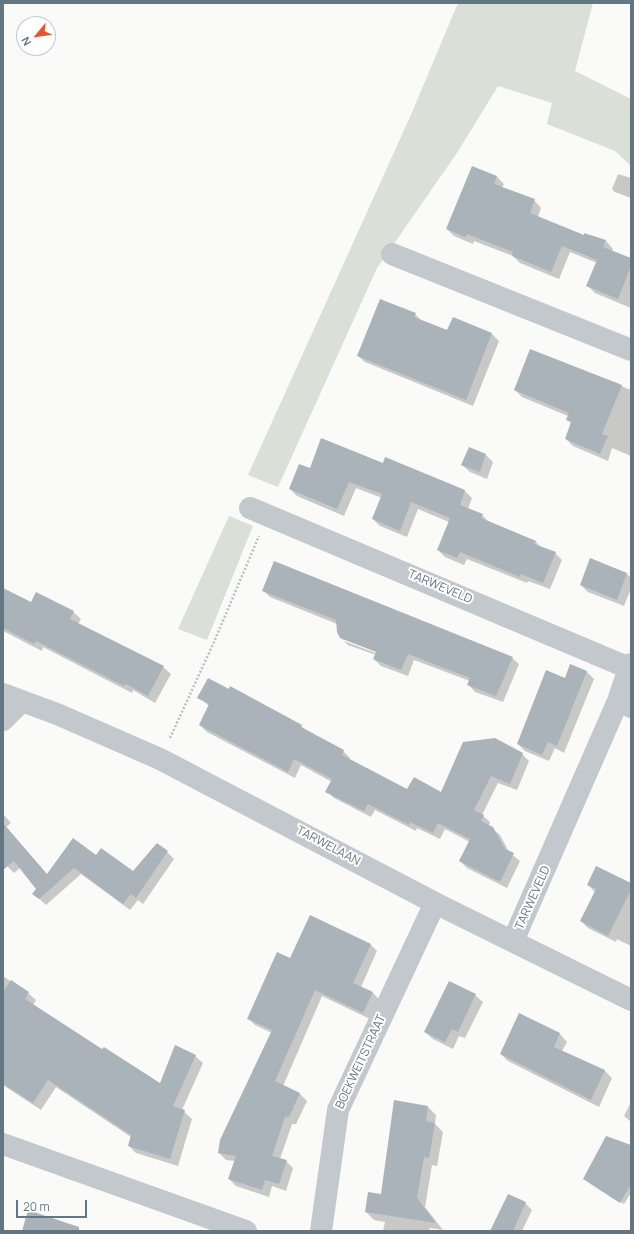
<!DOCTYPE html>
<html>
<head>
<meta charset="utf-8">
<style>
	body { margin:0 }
	#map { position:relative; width:634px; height:1234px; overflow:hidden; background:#fafaf8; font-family:Manrope,sans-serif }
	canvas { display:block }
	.frame { position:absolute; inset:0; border:4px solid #657683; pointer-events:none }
	.north { position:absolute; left:16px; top:16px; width:40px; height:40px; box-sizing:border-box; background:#fff; border:1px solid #c1c8cd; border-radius:50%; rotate:241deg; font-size:11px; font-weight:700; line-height:16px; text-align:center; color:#657683 }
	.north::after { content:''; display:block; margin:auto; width:14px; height:18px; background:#e4572e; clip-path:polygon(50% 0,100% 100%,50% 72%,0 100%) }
	.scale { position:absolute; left:16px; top:1200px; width:71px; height:18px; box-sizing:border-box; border:2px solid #657683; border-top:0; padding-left:5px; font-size:12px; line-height:14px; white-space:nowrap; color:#657683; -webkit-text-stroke:3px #fff; paint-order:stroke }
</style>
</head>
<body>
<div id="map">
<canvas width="634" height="1234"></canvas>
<div class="frame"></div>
<div class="north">N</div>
<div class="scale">20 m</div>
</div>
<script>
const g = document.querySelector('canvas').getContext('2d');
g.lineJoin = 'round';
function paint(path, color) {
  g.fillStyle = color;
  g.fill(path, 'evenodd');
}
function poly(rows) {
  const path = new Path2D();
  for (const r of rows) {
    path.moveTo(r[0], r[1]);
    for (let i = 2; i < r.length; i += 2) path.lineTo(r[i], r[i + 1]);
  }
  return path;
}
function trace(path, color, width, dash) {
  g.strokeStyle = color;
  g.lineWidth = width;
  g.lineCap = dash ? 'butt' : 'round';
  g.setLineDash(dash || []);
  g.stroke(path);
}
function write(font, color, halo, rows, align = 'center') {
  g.font = font + ' Manrope,sans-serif';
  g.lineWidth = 4;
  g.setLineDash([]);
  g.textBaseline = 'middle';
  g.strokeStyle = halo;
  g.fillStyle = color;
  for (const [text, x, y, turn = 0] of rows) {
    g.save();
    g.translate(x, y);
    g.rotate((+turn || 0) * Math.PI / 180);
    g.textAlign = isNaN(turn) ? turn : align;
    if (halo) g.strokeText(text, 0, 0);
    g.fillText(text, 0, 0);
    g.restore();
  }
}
const green = poly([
	[458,3,593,3,575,71,631,99,631,166,615,151,547,124,552,103,498,86,457,153,377,268,278,487,248,475,410,117],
	[229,516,253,526,207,640,178,629]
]);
const shadow = poly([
	[618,174,631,178,631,198,615,192,612,189],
	[496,176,504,184,502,188,534,200,541,208,538,217,584,236,585,234,606,241,613,249,612,251,631,259,631,308,595,293,588,286,597,263,570,252,559,279,520,263,513,256,474,241,473,244,454,236,447,229],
	[415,314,422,321,448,332,453,318,492,334,499,341,473,406,365,362,358,356],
	[531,350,631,390,631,456,612,448,608,461,573,446,566,439,571,423,567,419,568,416,522,397,515,390],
	[486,455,493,462,487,479,470,472,462,465],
	[386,459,465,491,472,498,468,509,482,515,489,522,535,541,541,547,555,553,562,560,550,589,528,581,527,583,467,559,464,565,445,557,438,550,449,522,418,509,407,537,380,526,373,519,382,498,356,488,344,516,297,496,290,489,310,469,383,465],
	[591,560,627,574,631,578,631,589,624,606,588,592,581,585],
	[3,589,31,604,73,612,81,619,78,624,163,667,171,674,155,703,133,690,132,693,43,647,42,651,3,631],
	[263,590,512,658,519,664,503,702,475,692,469,685,470,681,414,660,408,676,381,666,374,659,376,655,348,645,344,641,381,655,381,653,344,638,344,640,341,638,337,624,270,597],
	[570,666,587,672,594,679,564,753,555,748,549,761,525,751,518,744,565,679],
	[199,697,301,726,308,732,343,751,350,758,349,760,408,791,442,793,522,754,529,761,517,790,498,783,482,815,490,822,489,826,500,835,509,852,520,861,507,888,467,868,460,861,470,842,445,829,440,839,417,828,416,831,375,810,371,817,334,798,327,791,332,782,301,765,295,778,207,732,200,725,209,706],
	[3,814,11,823,6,827,47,875,97,857,133,873,167,852,174,859,143,904,138,900,130,910,81,874,46,905,34,894,37,889,20,868,14,873,6,865,3,867],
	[631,884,631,946,617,939,616,942,588,928,581,921,595,892,588,885],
	[370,944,377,951,361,987,372,992,379,999,370,1019,322,996,283,1086,300,1094,307,1101,296,1124,292,1124,280,1159,286,1161,293,1168,286,1191,272,1186,269,1197,236,1186,229,1179,235,1161,226,1160,219,1153,272,1033,255,1025,248,1018,290,959],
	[3,976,28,993,36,1000,33,1005,102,1050,160,1084,195,1056,203,1063,182,1110,192,1119,178,1166,136,1153,129,1146,131,1137,56,1087,41,1110,3,1085,3,999,15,1006,3,991],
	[475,995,483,1002,465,1038,459,1036,453,1049,433,1039,425,1032],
	[520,1015,560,1034,567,1042,562,1051,605,1071,612,1078,599,1107,508,1061,501,1054],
	[631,1102,631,1122,624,1116],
	[428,1107,436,1115,435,1124,443,1132,437,1166,432,1165,425,1207,443,1230,430,1228,429,1231,383,1231,385,1222,374,1220,366,1212,382,1195],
	[631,1176,631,1193,624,1204,587,1180],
	[525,1203,532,1210,522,1231,498,1231]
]);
const building = poly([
	[472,166,497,176,494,184,535,199,530,213,584,235,584,233,606,240,603,247,631,258,631,266,618,299,586,286,597,260,562,246,551,272,512,256,513,252,467,234,465,237,446,229],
	[380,299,416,313,414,317,447,330,453,317,492,333,466,400,357,356],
	[530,349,622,385,602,434,608,436,600,454,565,439,571,422,566,420,569,413,514,390],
	[321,438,383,463,385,457,465,490,460,505,483,514,481,518,536,541,534,544,556,552,543,583,521,574,520,577,460,552,457,558,437,550,450,518,411,502,400,531,372,519,382,494,349,482,337,509,289,489,299,464,310,468],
	[469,447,486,454,480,472,461,465],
	[590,558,627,573,617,600,580,585],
	[274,561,513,657,496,696,467,685,470,678,408,654,401,670,373,659,376,652,340,638,337,632,336,620,262,591],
	[3,588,31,602,36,592,74,611,70,619,164,666,148,696,126,684,124,686,36,641,34,644,3,628],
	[570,664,587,671,557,746,548,742,542,755,517,744,546,670,565,678],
	[208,678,229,689,230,686,302,725,301,727,344,750,342,755,407,789,414,777,441,792,463,742,495,738,523,753,510,784,491,776,474,810,484,815,481,821,493,827,505,849,514,853,500,882,459,861,470,839,438,823,433,833,410,822,409,825,368,804,364,811,325,792,332,779,294,759,288,772,199,725,209,704,197,698],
	[3,823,47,874,73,838,96,855,101,848,133,871,157,843,168,851,136,898,131,894,123,904,74,868,39,899,32,894,36,889,14,861,3,870],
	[596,866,631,883,631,890,608,936,580,921,596,889,587,885],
	[310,915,371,944,353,983,373,992,363,1013,315,990,275,1081,300,1093,289,1117,285,1117,272,1156,287,1160,279,1184,265,1180,262,1190,228,1179,236,1156,218,1153,220,1140,272,1030,247,1019,277,952,290,958],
	[11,980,29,992,25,999,102,1049,104,1047,160,1083,175,1045,196,1055,173,1106,185,1110,170,1159,128,1146,131,1135,48,1080,33,1103,3,1084,3,992],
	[449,981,476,994,458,1032,452,1029,445,1042,424,1032],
	[519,1013,560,1033,554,1047,605,1070,591,1100,500,1054],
	[394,1100,428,1106,426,1121,435,1123,429,1158,424,1157,417,1198,436,1223,365,1212,368,1192,381,1194],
	[606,1136,631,1145,631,1184,620,1203,583,1179],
	[508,1194,526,1202,513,1231,490,1231],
	[28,1210,79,1227,79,1231,22,1231]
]);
const path = poly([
	[170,738,214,642,259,536]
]);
const minor = poly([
	[392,254,631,350],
	[250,508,629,668,631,664],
	[629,668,618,701,631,707],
	[3,694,57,714,160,759,435,903,631,1000],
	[3,720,22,701],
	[513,941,618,701],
	[3,1144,246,1231],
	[321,1231,338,1110,435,903]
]);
const streetNames = [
	["TARWEVELD",440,587,23],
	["TARWELAAN",328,846,28],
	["TARWEVELD",533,898,-66],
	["BOEKWEITSTRAAT",361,1062,-65]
];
paint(green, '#dadfd7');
paint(shadow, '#0003');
paint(building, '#aab3b9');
trace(path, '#bbbfc2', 2.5, [2, 2]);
trace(minor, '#c3c8cc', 22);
write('12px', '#657683', '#fff', streetNames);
</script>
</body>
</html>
